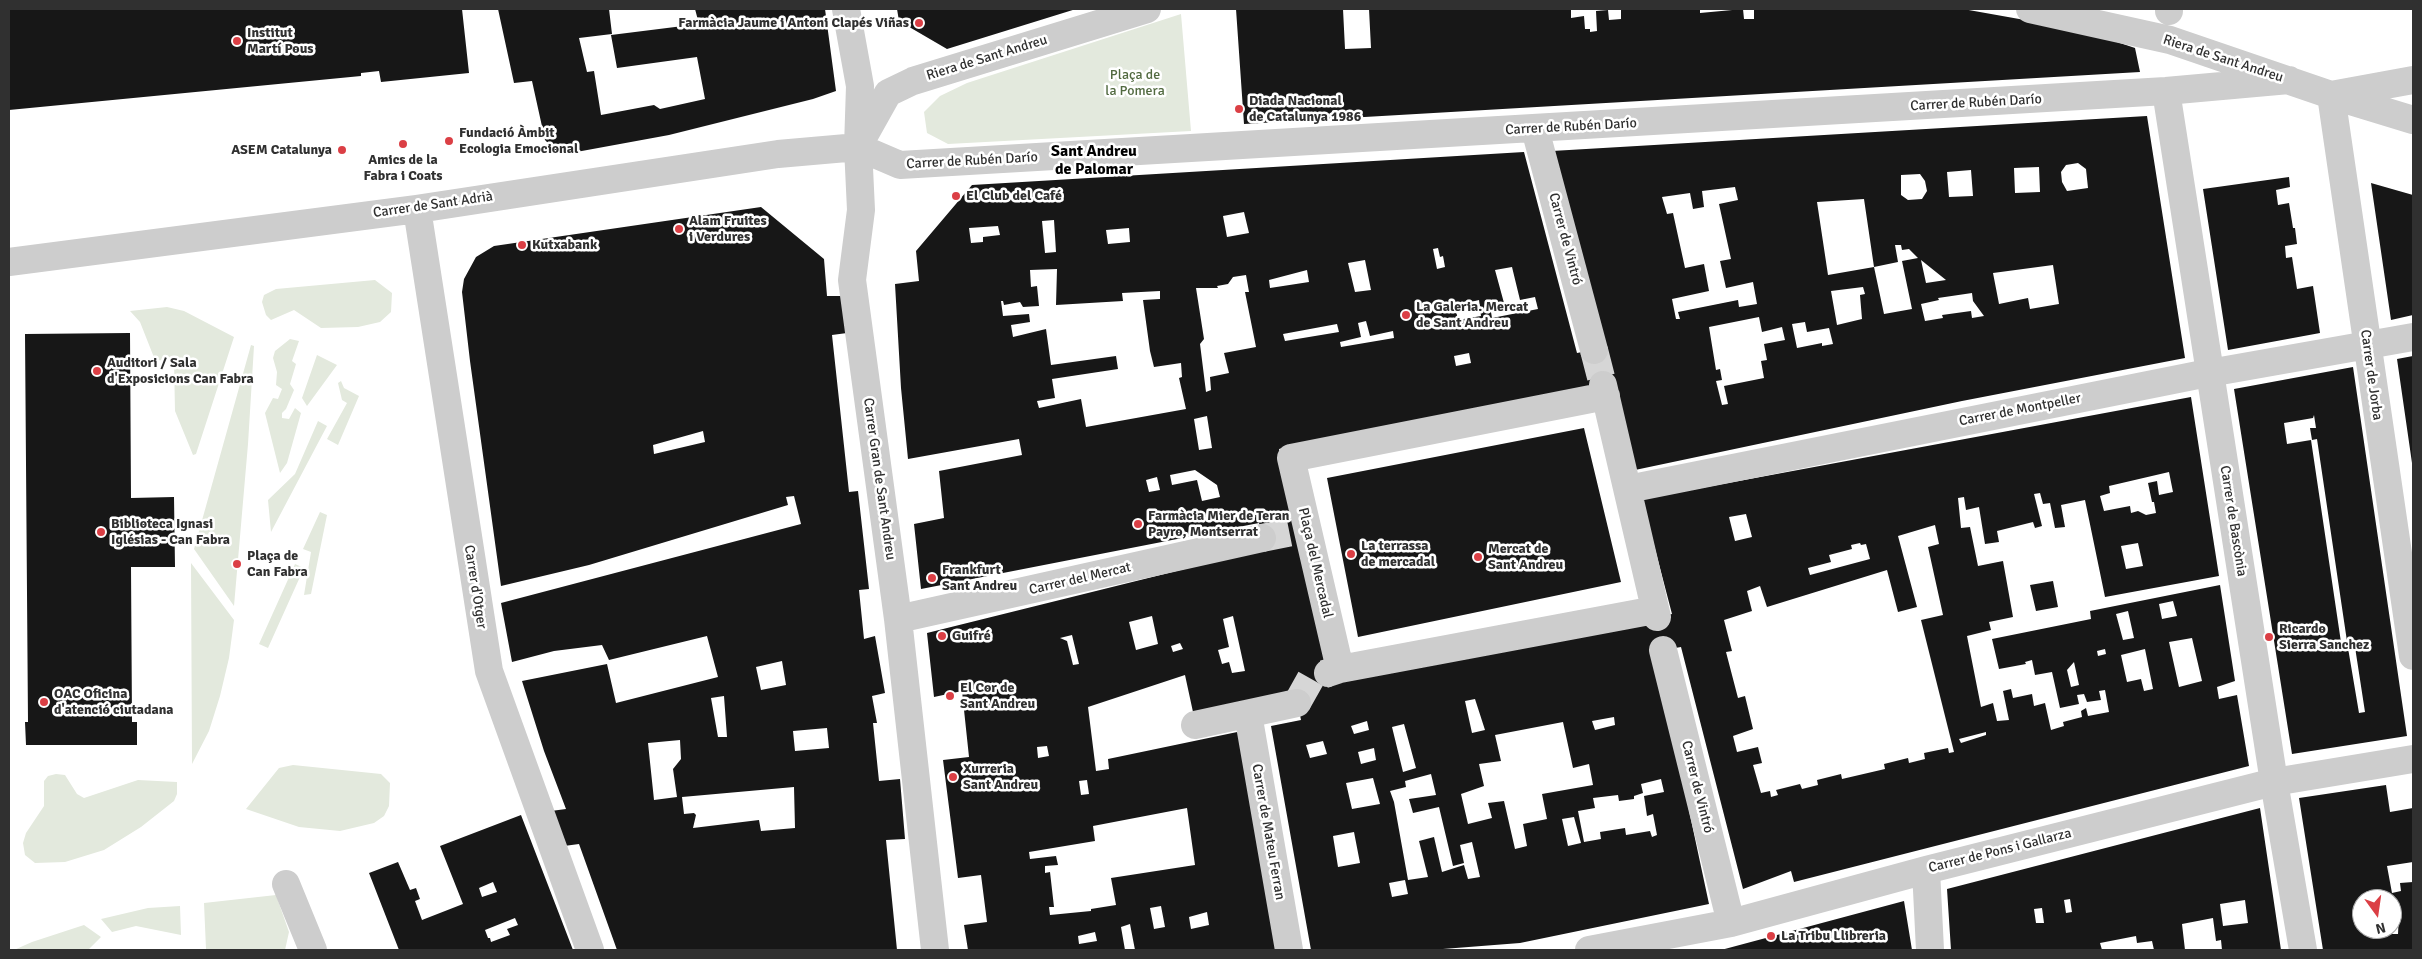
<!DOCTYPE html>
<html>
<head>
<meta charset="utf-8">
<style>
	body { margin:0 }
	#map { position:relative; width:2422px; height:959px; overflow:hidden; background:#fff; font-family:Signika,sans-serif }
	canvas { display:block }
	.frame { position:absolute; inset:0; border:10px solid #303030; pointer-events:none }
	.north { position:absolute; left:2352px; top:889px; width:50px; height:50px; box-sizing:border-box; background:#fff; border:1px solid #acacac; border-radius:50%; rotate:166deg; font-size:14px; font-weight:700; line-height:20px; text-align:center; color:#303030 }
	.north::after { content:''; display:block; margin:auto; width:18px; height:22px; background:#db3f45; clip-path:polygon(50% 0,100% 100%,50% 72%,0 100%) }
</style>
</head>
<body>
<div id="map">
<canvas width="2422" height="959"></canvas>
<div class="frame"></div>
<div class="north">N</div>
</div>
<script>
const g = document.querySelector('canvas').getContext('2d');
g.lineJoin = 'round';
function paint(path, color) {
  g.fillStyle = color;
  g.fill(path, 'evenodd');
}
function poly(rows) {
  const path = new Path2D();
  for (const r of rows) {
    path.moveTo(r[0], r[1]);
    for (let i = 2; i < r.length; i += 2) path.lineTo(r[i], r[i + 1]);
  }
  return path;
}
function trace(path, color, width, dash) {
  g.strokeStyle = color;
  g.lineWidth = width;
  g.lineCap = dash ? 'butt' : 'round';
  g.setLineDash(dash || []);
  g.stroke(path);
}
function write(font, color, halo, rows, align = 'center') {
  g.font = font + ' Signika,sans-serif';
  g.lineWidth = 5;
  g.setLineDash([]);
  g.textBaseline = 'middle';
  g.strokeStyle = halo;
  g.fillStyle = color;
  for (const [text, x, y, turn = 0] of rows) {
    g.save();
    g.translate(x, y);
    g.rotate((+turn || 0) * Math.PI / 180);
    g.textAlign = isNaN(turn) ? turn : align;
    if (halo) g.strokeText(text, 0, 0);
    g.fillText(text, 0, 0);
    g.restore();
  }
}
const green = poly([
	[1181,14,1191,131,948,144,927,133,924,112,940,96,967,83],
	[375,280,392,293,391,312,380,322,358,327,321,328,294,310,271,320,266,315,262,302,264,295,276,289],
	[167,307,184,311,234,337,196,454,193,455,175,411,174,361,155,360,140,322,130,311],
	[290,339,299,341,292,361,296,364,290,384,294,390,286,409,282,413,282,418,289,419,295,408,301,413,287,463,280,473,265,413,273,398,278,399,282,389,276,385,277,372,273,358,275,351],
	[251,345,254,346,248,444,234,606,194,549],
	[317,355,337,365,307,406,302,398],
	[341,381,344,388,359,396,338,445,327,439,347,403,342,400,338,383],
	[318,421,327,426,271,532,268,500,295,474],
	[320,512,327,515,311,594,304,595,311,552,303,549],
	[191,563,234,620,229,658,220,696,209,731,192,764],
	[295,564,304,568,268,648,259,644],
	[293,765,381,774,390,783,389,806,384,816,374,823,340,831,299,827,246,809,279,768],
	[56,774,65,775,77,794,84,798,138,780,177,782,177,794,174,801,141,827,104,850,65,862,35,863,25,855,23,843,26,833,44,806,44,781,48,776],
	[276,895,289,932,285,950,206,949,204,903],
	[180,906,181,935,136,926,112,932,101,919,148,908],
	[84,925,101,937,88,950,14,950,32,942]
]);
const building = poly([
	[9,9,462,9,469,73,381,82,379,71,361,73,361,76,9,110],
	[498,9,609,9,612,34,579,38,587,72,594,71,601,115,654,105,660,109,705,99,697,57,617,68,611,35,699,24,695,9,825,9,836,91,813,99,669,135,560,155,545,140,532,81,514,83],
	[897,9,1076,9,947,49,899,21],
	[1236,9,1343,9,1345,49,1371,48,1369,9,1491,10,1571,9,1571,18,1584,16,1585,29,1590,29,1590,32,1597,31,1596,11,1608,10,1609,20,1621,19,1621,9,1700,9,1700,13,1743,9,1744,19,1754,19,1754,9,1963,9,2081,30,2135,48,2140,72,1244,124],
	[2147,116,2185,358,1962,401,1635,470,1612,382,1279,449,1280,454,1328,673,1606,627,1672,614,1642,499,2191,397,2219,576,2105,597,2085,500,2061,505,2065,527,2055,528,2050,503,2043,504,2040,493,2034,494,2042,526,2035,528,2033,522,1997,531,1999,542,1985,544,1979,507,1966,510,1964,497,1958,498,1961,528,1970,527,1978,566,2003,561,2013,617,1989,622,1991,630,1967,636,1981,707,1993,703,1997,721,2009,720,2003,691,2011,689,2013,698,2032,694,2034,706,2045,703,2051,730,2064,726,2063,722,2082,717,2081,711,2086,708,2088,716,2109,712,2105,690,2099,691,2101,700,2087,702,2084,694,2077,695,2079,704,2060,708,2052,672,2035,675,2032,660,2025,662,2026,664,1999,669,1992,639,2091,619,2090,611,2220,585,2235,681,2217,687,2219,699,2237,695,2249,766,1794,882,1791,871,1743,889,1681,647,1651,652,1684,787,1709,904,1520,943,1430,950,1311,950,1271,726,1301,720,1295,691,1193,712,1185,675,1088,707,1096,771,1109,769,1108,759,1242,731,1276,950,1135,950,1130,924,1121,927,1125,950,968,950,964,925,987,922,981,875,958,878,943,760,969,757,962,691,934,697,927,633,1265,549,1259,523,921,589,914,524,944,518,939,471,1022,455,1019,439,908,459,901,388,895,284,919,281,916,251,972,185,1524,152,1577,353,1603,348,1552,151],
	[2078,163,2086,169,2088,188,2067,191,2062,182,2061,172,2066,165],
	[2039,167,2040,192,2015,193,2014,168],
	[1971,170,1973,196,1949,197,1947,172],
	[1920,174,1925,181,1927,191,1922,199,1908,200,1901,195,1901,175],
	[1735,187,1738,200,1719,204,1731,259,1720,261,1726,288,1753,282,1757,304,1739,307,1738,300,1678,312,1680,319,1676,319,1672,299,1709,291,1704,264,1685,268,1673,213,1667,214,1662,197,1690,193,1693,209,1704,207,1702,191],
	[1864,199,1874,267,1828,275,1817,202],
	[1244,212,1249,233,1227,237,1223,216],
	[1054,220,1056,252,1045,253,1042,221],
	[998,226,1000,235,983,237,983,242,971,243,969,228],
	[1129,228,1130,242,1108,244,1106,230],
	[1895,245,1901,245,1902,250,1909,249,1918,258,1902,261,1912,309,1884,314,1874,267,1898,262],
	[1438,248,1440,257,1443,256,1445,267,1437,269,1433,249],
	[1365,260,1371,290,1355,292,1348,263],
	[1921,260,1946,280,1926,283],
	[2053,265,2059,304,2030,309,2028,298,1999,304,1993,273],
	[1512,267,1520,300,1535,297,1538,309,1492,318,1490,306,1504,303,1495,270],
	[1057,269,1056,305,1123,301,1122,293,1160,291,1160,299,1143,300,1150,351,1154,367,1181,363,1182,377,1179,378,1186,409,1086,427,1081,399,1039,408,1037,401,1055,398,1052,379,1118,369,1116,356,1051,365,1046,329,1013,337,1011,325,1030,322,1029,314,1003,316,1001,301,1003,301,1004,305,1020,302,1023,307,1039,306,1037,286,1031,287,1030,270],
	[1307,270,1309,282,1270,288,1269,280],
	[1246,275,1249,292,1245,292,1256,347,1224,353,1229,373,1210,377,1211,390,1206,392,1200,344,1204,339,1196,288,1218,288,1217,286,1228,284,1233,277],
	[1863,287,1865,294,1860,295,1862,319,1837,325,1831,291],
	[1972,293,1973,301,1984,316,1972,318,1971,311,1942,315,1943,318,1925,321,1921,304,1939,300,1938,298],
	[1479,300,1481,316,1458,320,1455,306],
	[1759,317,1762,332,1782,327,1785,340,1764,344,1767,360,1761,361,1764,378,1724,386,1728,404,1722,405,1716,381,1722,380,1720,369,1716,370,1709,327],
	[1366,321,1370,336,1393,331,1394,338,1341,347,1340,342,1361,337,1358,323],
	[1805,322,1807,332,1829,328,1833,344,1822,346,1822,343,1797,348,1792,324],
	[1337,324,1339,332,1285,341,1283,334],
	[1469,353,1471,363,1456,366,1454,356],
	[1207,416,1212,448,1199,450,1194,419],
	[1195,470,1217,485,1220,497,1202,501,1197,480,1172,485,1170,475],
	[2169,472,2173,492,2159,495,2157,481,2148,483,2152,502,2154,502,2156,513,2146,515,2138,511,2131,513,2130,506,2104,511,2100,496,2110,493,2109,486],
	[1157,477,1160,490,1149,492,1146,480],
	[1746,514,1752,537,1735,541,1729,517],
	[1935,525,1939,544,1928,547,1943,615,1921,620,1954,752,1949,753,1948,748,1924,753,1925,759,1909,763,1908,758,1884,764,1885,769,1842,779,1841,774,1817,780,1818,785,1802,789,1800,784,1776,790,1778,795,1771,797,1770,791,1761,793,1753,765,1762,763,1758,747,1737,752,1733,736,1753,729,1745,696,1738,698,1726,652,1732,651,1724,620,1752,611,1747,591,1760,586,1767,607,1887,570,1898,612,1917,607,1898,536],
	[1860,543,1861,545,1866,544,1870,559,1810,575,1808,568,1831,562,1829,555,1852,549,1851,545],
	[2138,543,2143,566,2126,569,2121,546],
	[2173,601,2177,616,2162,619,2159,604],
	[2128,611,2134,638,2123,640,2116,614],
	[1152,616,1158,644,1136,650,1129,622],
	[1233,616,1245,671,1232,673,1229,662,1222,664,1218,650,1229,647,1223,619],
	[1072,635,1079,664,1073,665,1067,641,1060,638],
	[2192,638,2202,681,2179,687,2169,642],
	[1180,643,1183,649,1173,652,1171,646],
	[2105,649,2106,654,2098,656,2097,651],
	[2145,649,2153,689,2144,691,2141,679,2127,682,2121,655],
	[2074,662,2079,685,2071,687,2067,670],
	[1475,699,1485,730,1472,733,1465,701],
	[1614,717,1615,725,1595,730,1592,721],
	[1367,721,1369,730,1354,734,1351,726],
	[1563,722,1573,768,1589,764,1593,785,1542,794,1547,819,1523,824,1527,846,1515,849,1504,801,1488,803,1492,818,1468,824,1461,794,1484,786,1479,764,1501,761,1495,735],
	[1404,724,1416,768,1403,772,1392,727],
	[1986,732,1986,735,1961,743,1959,739],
	[1323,741,1327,754,1310,758,1306,745],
	[1047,746,1049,756,1038,758,1037,747],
	[1374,748,1376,760,1361,764,1358,752],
	[1431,774,1436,795,1409,799,1413,813,1439,807,1453,866,1464,863,1460,845,1472,842,1480,877,1468,879,1464,865,1442,872,1434,837,1419,841,1428,877,1408,880,1394,802,1390,791,1406,787,1405,781],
	[1373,778,1380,804,1352,809,1346,783],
	[1661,779,1664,792,1644,796,1647,816,1653,814,1657,835,1652,837,1650,831,1626,835,1625,828,1600,832,1601,839,1584,842,1578,811,1595,808,1593,798,1618,795,1619,801,1634,799,1634,796,1643,793,1641,784],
	[1087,780,1089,794,1081,795,1079,781],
	[1018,782,1019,788,1003,791,1002,784],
	[1187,808,1195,865,1111,878,1116,905,1091,909,1091,911,1050,915,1049,907,1054,907,1050,872,1045,873,1045,866,1058,865,1056,856,1030,859,1029,852,1095,841,1093,826],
	[1574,817,1581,843,1568,846,1562,819],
	[1354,832,1360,863,1338,867,1333,836],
	[1405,880,1408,894,1392,897,1389,883],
	[1161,906,1165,927,1154,929,1150,908],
	[1207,912,1209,925,1191,929,1189,917],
	[1095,932,1097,941,1079,944,1078,936],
	[2289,177,2290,187,2276,190,2278,205,2289,203,2293,228,2295,228,2297,244,2285,246,2286,258,2292,257,2297,289,2313,286,2320,333,2228,350,2203,189],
	[2371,183,2413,195,2413,315,2391,320],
	[761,207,824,259,827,296,845,296,847,333,832,335,849,492,858,491,869,589,859,590,864,639,875,636,885,693,872,696,877,723,873,723,879,781,900,779,905,839,886,840,897,950,617,950,579,844,564,846,551,811,566,809,544,751,522,681,607,664,616,703,718,677,707,636,609,660,602,645,554,651,512,662,501,603,801,524,794,496,786,497,788,505,589,565,501,586,470,361,462,292,464,279,476,257,494,246],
	[703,431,705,442,654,454,653,445],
	[782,661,786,685,761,690,756,667],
	[724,696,727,737,718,737,711,698],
	[827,728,829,748,795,751,793,731],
	[680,740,681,759,673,769,677,797,654,800,648,743],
	[794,787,795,828,761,831,759,820,693,828,696,815,694,813,684,814,682,797],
	[130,333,131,498,174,497,175,567,131,567,132,722,137,722,137,745,26,745,25,722,28,722,25,334],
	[2413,356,2413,462,2412,463,2397,359],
	[2353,367,2407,736,2292,754,2234,389],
	[2314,415,2316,428,2310,428,2312,440,2317,439,2348,648,2355,647,2365,712,2359,713,2348,648,2342,649,2311,440,2287,444,2284,423,2313,418],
	[1584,428,1621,582,1358,637,1327,478],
	[2053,581,2058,607,2036,611,2030,585],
	[2386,785,2390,812,2413,808,2413,862,2387,866,2392,893,2401,891,2400,883,2413,882,2413,950,2323,950,2299,798],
	[2362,899,2392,899,2392,914,2399,913,2398,934,2390,934,2389,929,2362,929],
	[2260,808,2281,950,2222,950,2221,940,2216,941,2213,918,2182,924,2185,950,2154,950,2152,941,2137,943,2136,936,2100,943,2102,950,1951,950,1947,889],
	[2070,899,2072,912,2066,913,2064,900],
	[2245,900,2248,923,2223,926,2220,904],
	[2042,908,2044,923,2036,923,2034,909],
	[521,815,573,950,399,950,369,873,398,862,410,890,416,888,420,899,415,901,422,920,463,904,440,846],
	[493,882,497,892,482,897,479,888],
	[515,918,518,925,507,929,510,935,491,942,490,938,488,938,485,930],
	[1904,901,1912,950,1721,950]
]);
const streetTunnel = poly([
	[1594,350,1603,385],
	[1262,538,1297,531],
	[1297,703,1311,678,1328,673]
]);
const street = poly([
	[846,9,860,86,858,147,861,210,852,280,898,619,935,950],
	[2030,9,2170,40,2331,95,2413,120],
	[2169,9,2169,11],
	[2413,80,2331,95,2413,656],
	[2166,91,2274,782,2303,950],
	[1535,129,1594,350],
	[860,143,888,93,913,81,1147,9],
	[417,209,489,671,590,950],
	[9,262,417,209,778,154,858,147,900,165,2166,91,2289,80],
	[1603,385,1657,617],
	[1628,489,2198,375,2413,337],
	[898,619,1262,538],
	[1663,650,1731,923],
	[1340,669,1291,458,1606,396],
	[1328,673,1340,669,1655,610],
	[1248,714,1289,950],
	[1195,725,1297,703],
	[1926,870,1930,950],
	[286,884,313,950],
	[1589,950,1731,923,1926,870,2274,782,2413,759]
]);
const markers = [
	[919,23,5,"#db3f45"],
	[237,41,5,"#db3f45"],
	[1239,109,5,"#db3f45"],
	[449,141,5,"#db3f45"],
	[403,144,5,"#db3f45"],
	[342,150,5,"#db3f45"],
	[956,196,5,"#db3f45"],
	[679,229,5,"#db3f45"],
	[522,245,5,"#db3f45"],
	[1406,315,5,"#db3f45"],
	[97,371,5,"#db3f45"],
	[1138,524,5,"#db3f45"],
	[101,532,5,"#db3f45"],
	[1351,554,5,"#db3f45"],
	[1478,557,5,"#db3f45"],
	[237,564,5,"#db3f45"],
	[932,578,5,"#db3f45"],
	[942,636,5,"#db3f45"],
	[2269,637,5,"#db3f45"],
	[950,696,5,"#db3f45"],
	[44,702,5,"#db3f45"],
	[953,777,5,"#db3f45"],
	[1771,936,5,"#db3f45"]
];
const poiNames = [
	["Farmàcia Jaume i Antoni Clapés Viñas",909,23,"right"],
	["Institut",247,33],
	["Martí Pous",247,49],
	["Diada Nacional",1249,101],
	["de Catalunya 1986",1249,117],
	["Fundació Àmbit",459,133],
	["Ecologia Emocional",459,149],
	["ASEM Catalunya",332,150,"right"],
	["Amics de la",403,160,"center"],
	["Fabra i Coats",403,176,"center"],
	["El Club del Café",966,196],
	["Alam Fruites",689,221],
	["i Verdures",689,237],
	["Kutxabank",532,245],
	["La Galeria. Mercat",1416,307],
	["de Sant Andreu",1416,323],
	["Auditori / Sala",107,363],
	["d'Exposicions Can Fabra",107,379],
	["Farmàcia Mier de Teran",1148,516],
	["Payro, Montserrat",1148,532],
	["Biblioteca Ignasi",111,524],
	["Iglésias - Can Fabra",111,540],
	["La terrassa",1361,546],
	["de mercadal",1361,562],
	["Mercat de",1488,549],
	["Sant Andreu",1488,565],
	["Plaça de",247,556],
	["Can Fabra",247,572],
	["Frankfurt",942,570],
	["Sant Andreu",942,586],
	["Ricardo",2279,629],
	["Sierra Sanchez",2279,645],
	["Guifré",952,636],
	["El Cor de",960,688],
	["Sant Andreu",960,704],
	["OAC Oficina",54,694],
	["d'atenció ciutadana",54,710],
	["Xurreria",963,769],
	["Sant Andreu",963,785],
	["La Tribu Llibreria",1781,936]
];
const streetNames = [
	["Riera de Sant Andreu",987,58,-17],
	["Riera de Sant Andreu",2223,59,18],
	["Carrer de Rubén Darío",1976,103,-3],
	["Carrer de Rubén Darío",1571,127,-3],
	["Carrer de Rubén Darío",972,161,-3],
	["Carrer de Sant Adrià",433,205,-8],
	["Carrer de Vintró",1565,239,75],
	["Carrer de Jorba",2371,375,82],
	["Carrer de Montpeller",2020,410,-11],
	["Carrer Gran de Sant Andreu",879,479,82],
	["Carrer de Bascònia",2233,521,81],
	["Plaça del Mercadal",1315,563,77],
	["Carrer del Mercat",1080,579,-13],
	["Carrer d'Otger",475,587,81],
	["Carrer de Vintró",1697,787,76],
	["Carrer de Mateu Ferran",1268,832,80],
	["Carrer de Pons i Gallarza",2000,851,-14]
];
const parkNames = [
	["Plaça de",1135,75],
	["la Pomera",1135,91]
];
const quarterNames = [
	["Sant Andreu",1094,152],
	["de Palomar",1094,170]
];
paint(green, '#e3e9dd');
paint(building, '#171717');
trace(streetTunnel, '#d6d6d6', 28, [28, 14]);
trace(street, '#cdcdcd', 28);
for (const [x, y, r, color] of markers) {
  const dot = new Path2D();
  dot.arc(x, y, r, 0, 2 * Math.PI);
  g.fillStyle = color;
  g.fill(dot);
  trace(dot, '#fff', 2);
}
write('bold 14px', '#303030', '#fff', poiNames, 'left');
write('14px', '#303030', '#fff', streetNames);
write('14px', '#526a40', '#fff', parkNames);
write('bold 16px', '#000', '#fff', quarterNames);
</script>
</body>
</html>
